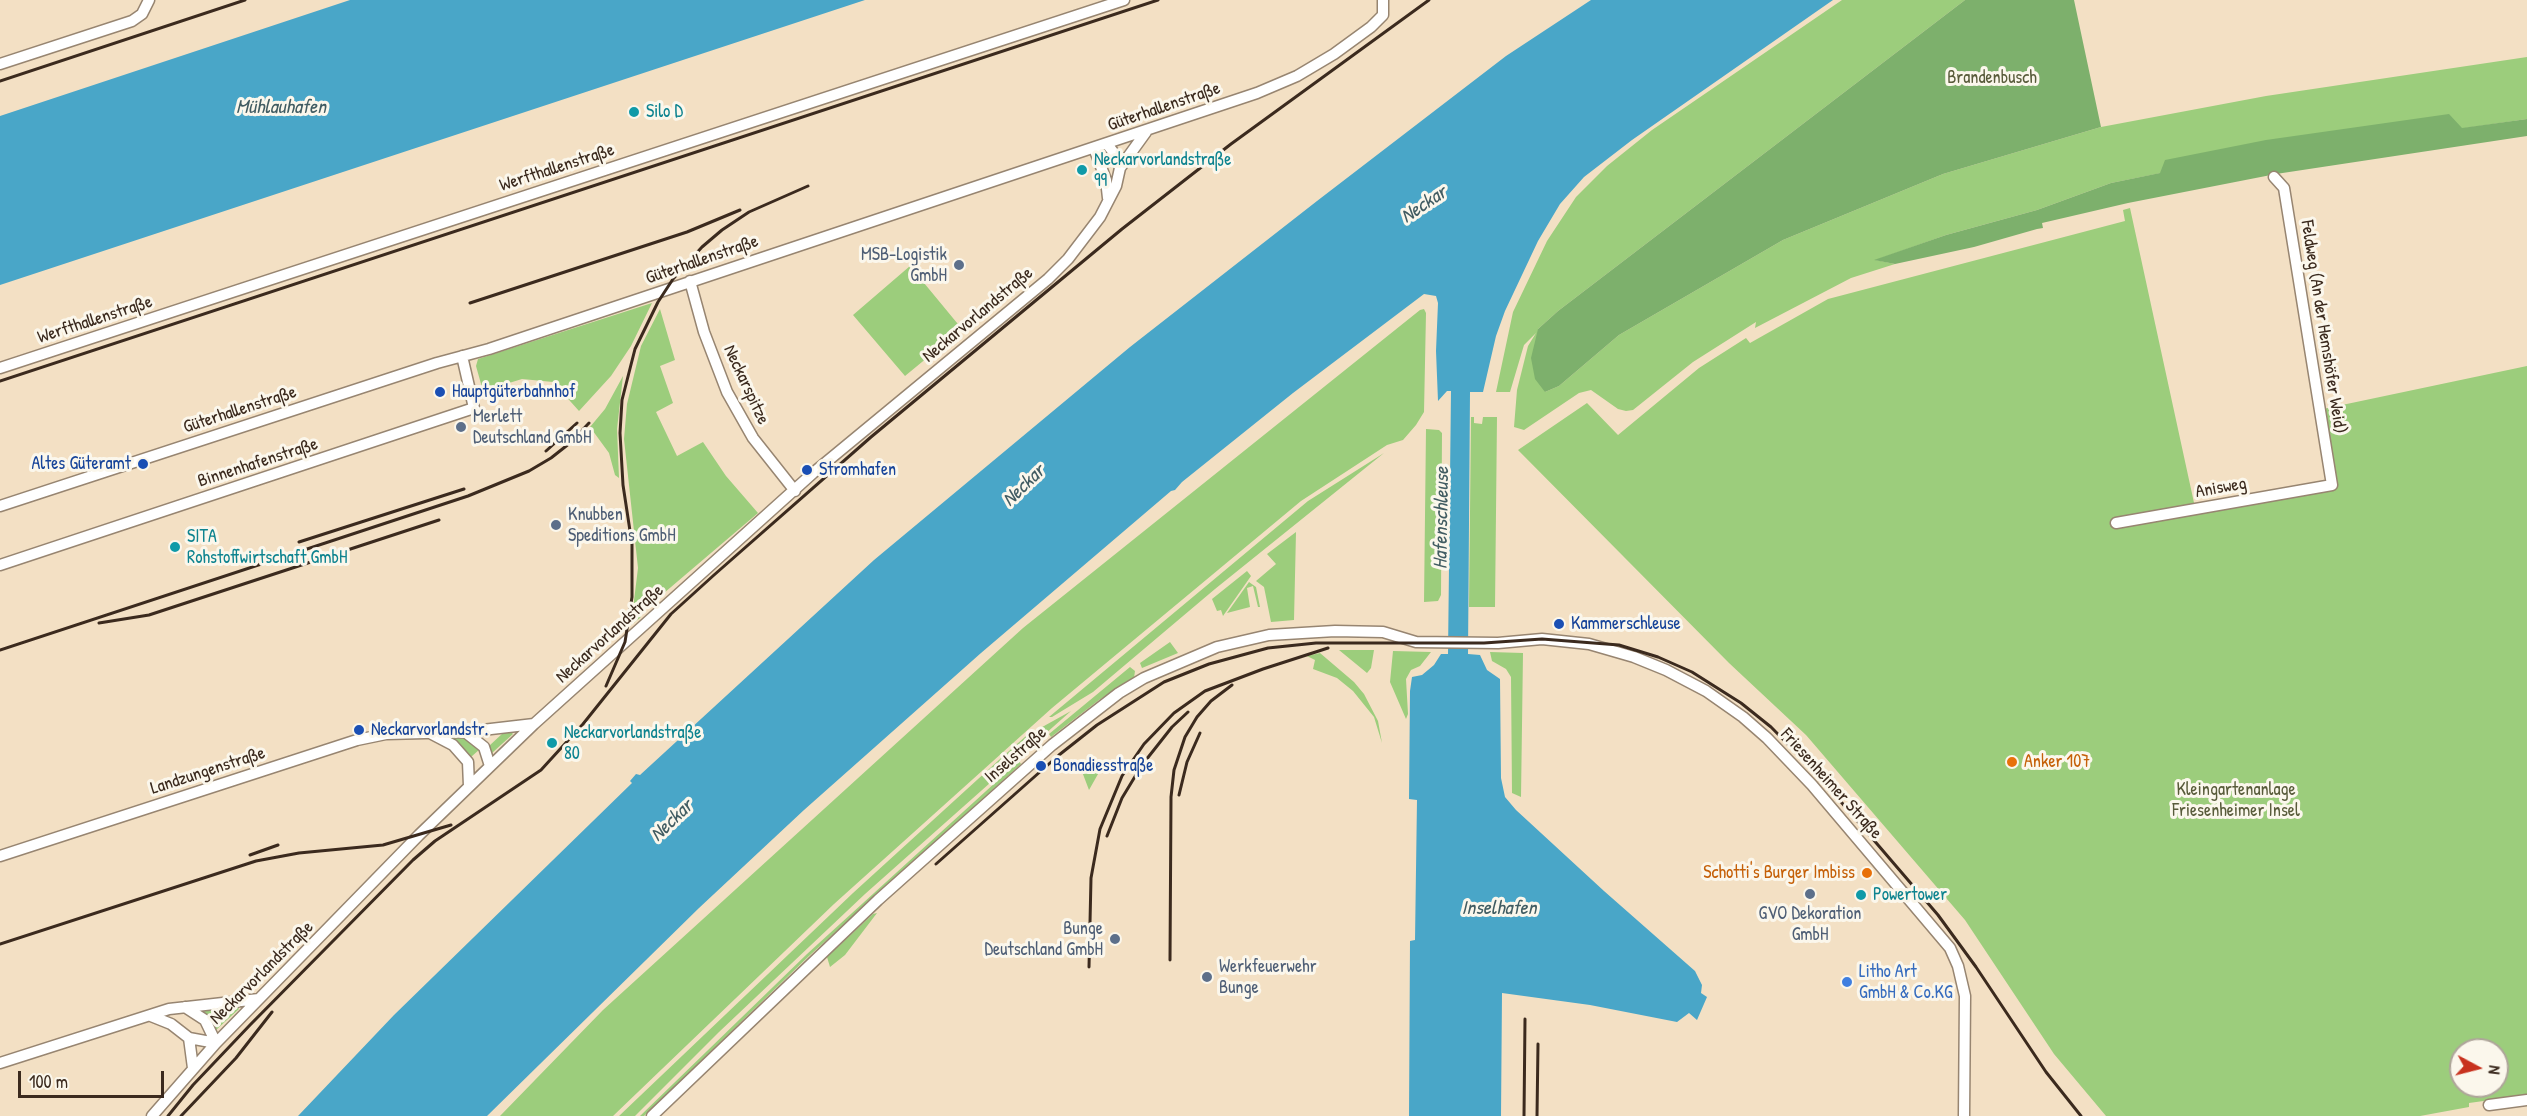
<!DOCTYPE html>
<html>
<head>
<meta charset="utf-8">
<style>
	body { margin:0 }
	#map { position:relative; width:2527px; height:1116px; overflow:hidden; background:#f3e0c4; font-family:"Patrick Hand",sans-serif }
	canvas { display:block }
	.north { position:absolute; left:2449px; top:1038px; width:60px; height:60px; box-sizing:border-box; background:#fbf7ec; border:2px solid #aea59a; border-radius:50%; rotate:97deg; font-size:16px; font-weight:700; line-height:24px; text-align:center; color:#3b2a1e }
	.north::after { content:''; display:block; margin:auto; width:21px; height:27px; background:#c8321e; clip-path:polygon(50% 0,100% 100%,50% 72%,0 100%) }
	.scale { position:absolute; left:18px; top:1071px; width:146px; height:27px; box-sizing:border-box; border:3px solid #3b2a1e; border-top:0; padding-left:8px; font-size:18px; line-height:21px; white-space:nowrap; color:#3b2a1e; -webkit-text-stroke:4px #fbf7ec; paint-order:stroke }
</style>
</head>
<body>
<div id="map">
<canvas width="2527" height="1116"></canvas>
<div class="north">N</div>
<div class="scale">100 m</div>
</div>
<script>
const g = document.querySelector('canvas').getContext('2d');
g.lineJoin = 'round';
function paint(path, color) {
  g.fillStyle = color;
  g.fill(path, 'evenodd');
}
function poly(rows) {
  const path = new Path2D();
  for (const r of rows) {
    path.moveTo(r[0], r[1]);
    for (let i = 2; i < r.length; i += 2) path.lineTo(r[i], r[i + 1]);
  }
  return path;
}
function trace(path, color, width, dash) {
  g.strokeStyle = color;
  g.lineWidth = width;
  g.lineCap = dash ? 'butt' : 'round';
  g.setLineDash(dash || []);
  g.stroke(path);
}
function write(font, color, halo, rows, align = 'center') {
  g.font = font + ' "Patrick Hand",sans-serif';
  g.lineWidth = 6;
  g.setLineDash([]);
  g.textBaseline = 'middle';
  g.strokeStyle = halo;
  g.fillStyle = color;
  for (const [text, x, y, turn = 0] of rows) {
    g.save();
    g.translate(x, y);
    g.rotate((+turn || 0) * Math.PI / 180);
    g.textAlign = isNaN(turn) ? turn : align;
    if (halo) g.strokeText(text, 0, 0);
    g.fillText(text, 0, 0);
    g.restore();
  }
}
const green = poly([
	[1842,0,1965,0,1558,311,1538,329,1545,392,1559,386,1619,335,1783,240,1943,174,2101,127,2266,96,2527,57,2527,119,2161,173,2111,183,2037,210,1946,235,1876,260,1895,264,1851,278,1755,328,1756,322,1693,362,1633,410,1626,411,1618,409,1591,390,1579,393,1524,430,1514,427,1517,390,1528,346,1536,333,1524,345,1510,392,1496,392,1513,312,1547,241,1576,197,1607,166,1652,130],
	[2130,208,2196,512,2335,487,2323,409,2527,366,2527,1095,2469,1103,2469,1107,2420,1116,2106,1116,2054,1054,1965,920,1806,735,1729,663,1518,450,1587,403,1618,435,1699,368,1746,338,1750,343,1828,299,2125,221,2123,210],
	[2461,1050,2497,1050,2497,1086,2461,1086],
	[910,266,962,329,905,376,853,315],
	[652,303,631,346,611,376,579,411,553,382,522,379,483,391,476,366,478,359],
	[660,309,675,360,660,366,673,403,656,412,677,456,703,442,726,476,758,513,644,610,640,618,631,625,638,568,624,439,627,404,641,346],
	[1424,309,1426,313,1424,412,1416,425,1403,440,1387,445,1301,501,1052,708,834,904,613,1116,500,1116,603,1010,1023,628,1420,310],
	[623,376,617,429,619,478,615,475,609,453,590,427,605,409],
	[1471,417,1474,417,1474,423,1482,424,1483,417,1497,417,1495,607,1469,607],
	[1426,429,1439,430,1442,433,1441,595,1438,601,1424,602],
	[1384,453,1215,589,1093,692,1052,717,1049,717,1308,501],
	[1296,532,1294,620,1271,622,1264,587,1256,581,1276,564,1267,554],
	[1247,571,1251,576,1223,616,1221,610,1217,611,1212,599],
	[1249,582,1256,587,1260,607,1258,607,1253,586,1247,588,1250,607,1227,613],
	[1170,642,1178,653,1142,668,1140,663],
	[1339,650,1374,650,1371,668,1367,673],
	[1393,651,1431,652,1420,666,1411,670,1406,679,1408,714,1406,719,1390,682],
	[1490,652,1523,653,1521,797,1512,793,1511,677,1506,669,1492,661],
	[1320,653,1354,682,1364,694,1378,721,1382,743,1374,717,1353,691,1337,678,1313,669,1315,660,1307,656],
	[1130,667,1135,671,1134,678,1099,700,1051,737,1049,734],
	[1071,711,865,894,719,1032,635,1116,619,1116,853,893,1000,759,1026,736],
	[511,732,513,734,492,753,489,746,503,733],
	[445,735,463,737,480,749,471,757],
	[1019,761,1021,764,809,956,644,1116,640,1116,807,954],
	[1093,761,1102,767,1089,790,1081,769],
	[877,913,845,955,830,967,827,957,873,914],
	[238,1007,239,1009,216,1030,199,1011]
]);
const forest = poly([
	[1965,0,2074,0,2101,127,1943,174,1783,240,1619,335,1559,386,1545,392,1535,379,1531,358,1538,329,1558,311],
	[2449,114,2462,128,2527,119,2527,136,2276,174,2128,203,2042,223,2043,228,2037,229,1974,247,1895,264,1874,260,1946,235,2037,210,2111,183,2160,173,2165,160,2266,140]
]);
const water = poly([
	[350,0,865,0,0,285,0,116],
	[1591,0,1833,0,1632,140,1584,177,1560,204,1538,241,1505,311,1496,336,1483,392,1470,392,1468,654,1480,655,1487,670,1500,679,1501,778,1505,797,1516,810,1604,891,1695,971,1702,985,1701,993,1707,997,1697,1020,1689,1013,1677,1022,1590,1005,1502,993,1501,1116,1409,1116,1410,941,1415,940,1417,800,1409,799,1410,691,1412,677,1422,675,1434,665,1441,654,1448,654,1451,391,1447,391,1438,401,1436,351,1438,303,1436,296,1424,294,1293,393,1182,482,1175,490,1171,491,981,653,804,810,699,908,487,1116,298,1116,394,1015,632,783,630,781,636,774,640,775,874,560,1130,347,1317,201,1506,56]
]);
const minor = poly([
	[0,64,132,21,142,14,149,0],
	[1094,148,1106,180,1108,198],
	[1120,168,1146,132],
	[690,281,704,332,727,392,753,438,795,491],
	[0,368,1124,0],
	[0,506,437,363,489,349,1257,93,1297,76,1334,54,1371,27,1383,15,1383,0],
	[2116,523,2332,485,2284,188,2274,177],
	[0,565,474,408,462,356],
	[465,732,484,747,490,766],
	[430,733,453,745,468,762,469,786],
	[0,856,357,740,386,734,465,732,534,724],
	[185,1007,205,1020,216,1043],
	[151,1016,171,1024,189,1038,216,1043],
	[189,1038,193,1068],
	[0,1063,169,1009,259,999],
	[2489,1105,2527,1100],
	[152,1116,216,1043,419,835,534,724,813,473,1048,279,1068,259,1100,217,1116,186,1120,168,1114,153,1107,144],
	[652,1116,878,900,1052,745,1119,693,1144,678,1217,647,1269,635,1335,631,1383,632,1416,642,1498,643,1542,639,1589,644,1634,657,1666,670,1706,691,1743,717,1767,738,1812,785,1950,948,1958,966,1965,996,1964,1116]
]);
const rail = poly([
	[0,81,245,0],
	[470,303,687,232,740,210],
	[0,381,1158,0],
	[546,451,577,423],
	[299,542,464,489],
	[99,623,149,615,439,520],
	[0,650,468,496,529,471,551,458,570,443,589,423],
	[606,686,625,642,632,597,632,544,623,485,620,433,622,400,635,349,658,302,673,279,702,247,722,230,749,212,808,186],
	[1179,795,1187,762,1200,733],
	[1107,836,1122,798,1142,765,1172,727,1188,712],
	[250,855,278,845],
	[936,864,1059,755,1097,725,1164,682,1209,664,1268,648,1316,643,1484,643,1542,639,1619,645,1658,657,1692,672,1741,703,1771,727,1818,775,1938,915,1976,967,2046,1072,2081,1116],
	[0,944,256,861,299,853,383,845,451,825],
	[1170,960,1171,797,1174,770,1185,737,1197,717,1211,701,1232,685],
	[1089,967,1091,878,1100,829,1122,776,1144,744,1174,713,1205,691,1263,669,1328,648],
	[168,1116,193,1085,250,1025,413,860,435,841,541,770,583,724,671,614,714,575,871,437,1122,229,1231,144,1429,0],
	[181,1116,236,1058,272,1012],
	[1524,1116,1525,1019],
	[1537,1116,1538,1044]
]);
const markers = [
	[634,112,6,"#0f9aa8"],
	[1082,170,6,"#0f9aa8"],
	[959,265,6,"#5c6f8a"],
	[440,392,6,"#1a4fb4"],
	[461,427,6,"#5c6f8a"],
	[143,464,6,"#1a4fb4"],
	[807,470,6,"#1a4fb4"],
	[556,525,6,"#5c6f8a"],
	[175,547,6,"#0f9aa8"],
	[1559,624,6,"#1a4fb4"],
	[359,730,6,"#1a4fb4"],
	[552,743,6,"#0f9aa8"],
	[2012,762,6,"#e8710a"],
	[1041,766,6,"#1a4fb4"],
	[1867,873,6,"#e8710a"],
	[1810,894,6,"#5c6f8a"],
	[1861,895,6,"#0f9aa8"],
	[1115,939,6,"#5c6f8a"],
	[1207,977,6,"#5c6f8a"],
	[1847,982,6,"#3f7fe0"]
];
const parkNames = [
	["Brandenbusch",1992,78],
	["Kleingartenanlage",2236,790],
	["Friesenheimer Insel",2236,811]
];
const streetNames = [
	["Güterhallenstraße",1164,107,-19],
	["Werfthallenstraße",557,168,-18],
	["Güterhallenstraße",702,260,-19],
	["Neckarvorlandstraße",978,315,-40],
	["Werfthallenstraße",95,320,-18],
	["Feldweg (An der Hemshöfer Weid)",2323,327,81],
	["Neckarspitze",746,385,65],
	["Güterhallenstraße",240,410,-18],
	["Binnenhafenstraße",258,463,-18],
	["Anisweg",2221,488,-10],
	["Neckarvorlandstraße",610,634,-42],
	["Inselstraße",1016,755,-41],
	["Landzungenstraße",208,771,-18],
	["Friesenheimer Straße",1831,784,48],
	["Neckarvorlandstraße",262,973,-45]
];
const cultureNames = [
	["Silo D",646,112],
	["Neckarvorlandstraße",1094,160],
	["99",1094,181],
	["SITA",187,537],
	["Rohstoffwirtschaft GmbH",187,558],
	["Neckarvorlandstraße",564,733],
	["80",564,754],
	["Powertower",1873,895]
];
const serviceNames = [
	["MSB-Logistik",947,255,"right"],
	["GmbH",947,276,"right"],
	["Merlett",473,417],
	["Deutschland GmbH",473,438],
	["Knubben",568,515],
	["Speditions GmbH",568,536],
	["GVO Dekoration",1810,914,"center"],
	["GmbH",1810,935,"center"],
	["Bunge",1103,929,"right"],
	["Deutschland GmbH",1103,950,"right"],
	["Werkfeuerwehr",1219,967],
	["Bunge",1219,988]
];
const transitNames = [
	["Hauptgüterbahnhof",452,392],
	["Altes Güteramt",131,464,"right"],
	["Stromhafen",819,470],
	["Kammerschleuse",1571,624],
	["Neckarvorlandstr.",371,730],
	["Bonadiesstraße",1053,766]
];
const foodNames = [
	["Anker 107",2024,762],
	["Schotti's Burger Imbiss",1855,873,"right"]
];
const shopNames = [
	["Litho Art",1859,972],
	["GmbH & Co.KG",1859,993]
];
const waterNames = [
	["Mühlauhafen",281,108],
	["Neckar",1424,205,-34],
	["Neckar",1024,486,-44],
	["Hafenschleuse",1442,518,-89],
	["Neckar",672,821,-44],
	["Inselhafen",1499,909]
];
paint(green, '#9ccd7c');
paint(forest, '#7db06c');
paint(water, '#49a6c8');
trace(minor, '#978571', 13);
trace(minor, '#fff', 10);
trace(rail, '#3b2a1e', 3);
for (const [x, y, r, color] of markers) {
  const dot = new Path2D();
  dot.arc(x, y, r, 0, 2 * Math.PI);
  g.fillStyle = color;
  g.fill(dot);
  trace(dot, '#fbf7ec', 2);
}
write('18px', '#585b3a', '#fbf7ec', parkNames);
write('18px', '#3b2a1e', '#fbf7ec', streetNames);
write('18px', '#0d838f', '#fbf7ec', cultureNames, 'left');
write('18px', '#4e5e75', '#fbf7ec', serviceNames, 'left');
write('18px', '#164399', '#fbf7ec', transitNames, 'left');
write('18px', '#c56008', '#fbf7ec', foodNames, 'left');
write('18px', '#366cbe', '#fbf7ec', shopNames, 'left');
write('italic 20px', '#415c62', '#fbf7ec', waterNames);
</script>
</body>
</html>
